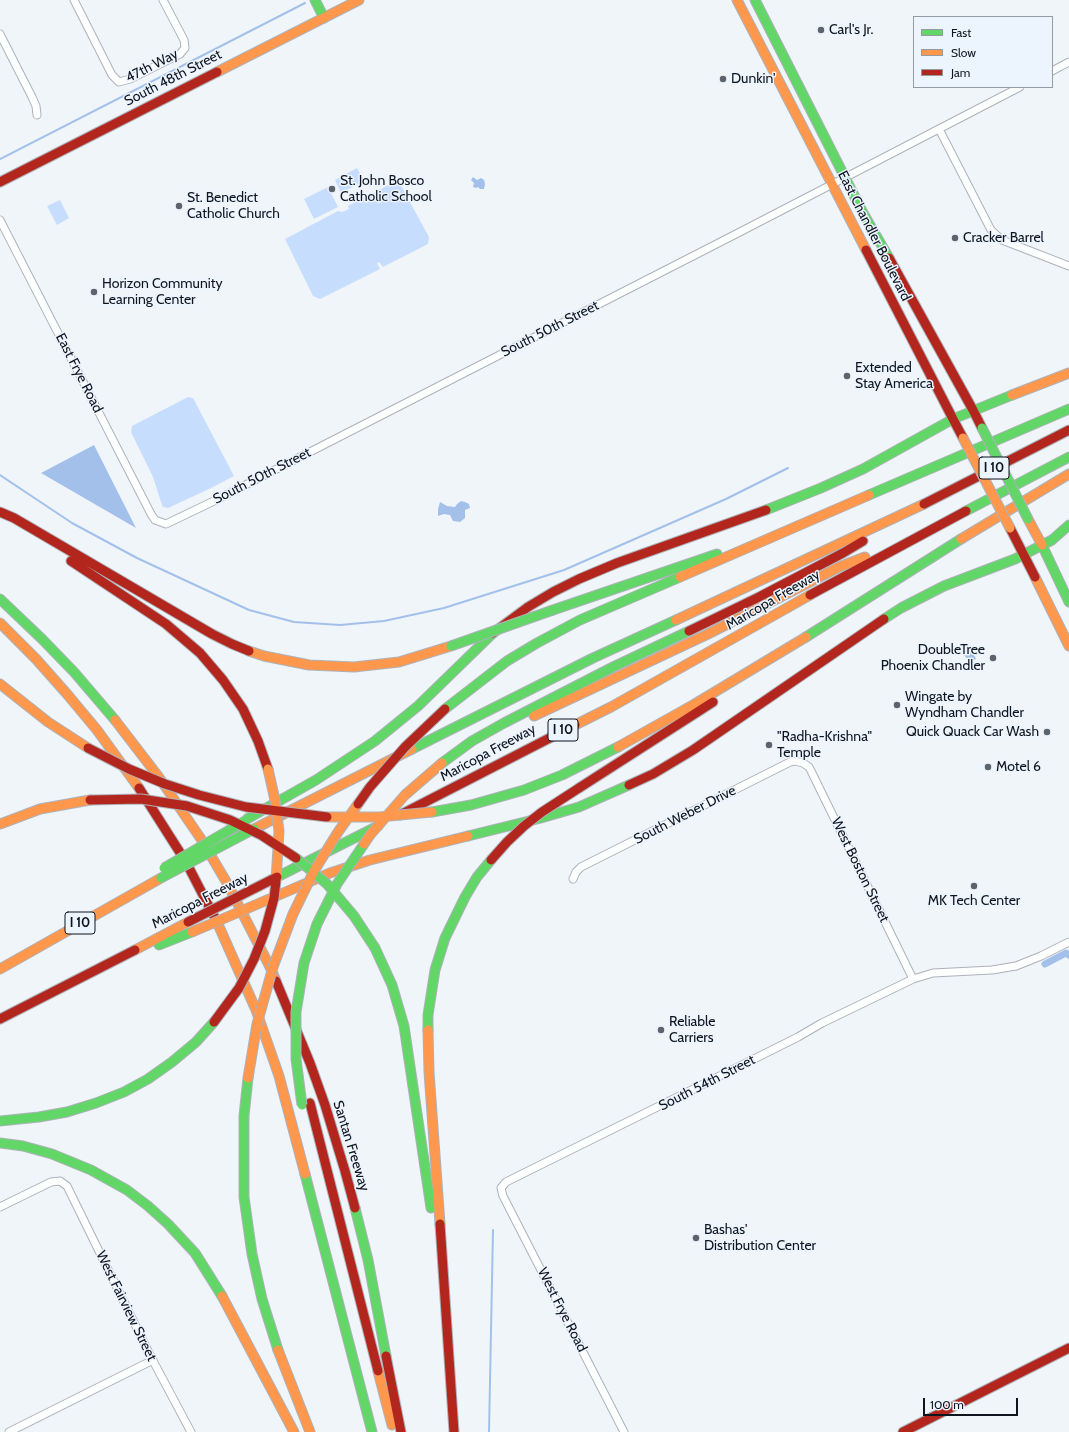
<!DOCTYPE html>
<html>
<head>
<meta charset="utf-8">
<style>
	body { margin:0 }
	#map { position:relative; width:1069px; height:1432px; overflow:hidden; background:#f0f5fa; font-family:Cabin,sans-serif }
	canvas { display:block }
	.legend { position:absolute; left:913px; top:16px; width:140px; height:72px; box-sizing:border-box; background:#ecf4fe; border:1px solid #939ba4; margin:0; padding:5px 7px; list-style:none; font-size:12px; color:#0e151e }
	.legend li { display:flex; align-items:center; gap:8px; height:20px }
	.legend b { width:20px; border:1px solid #939ba4 }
	.scale { position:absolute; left:923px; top:1398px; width:95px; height:18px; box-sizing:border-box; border:2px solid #0e151e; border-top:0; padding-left:5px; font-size:12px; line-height:14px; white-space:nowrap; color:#0e151e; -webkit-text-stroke:3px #ecf4fe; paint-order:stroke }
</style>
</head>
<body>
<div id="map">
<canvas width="1069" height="1432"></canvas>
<ul class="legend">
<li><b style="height:5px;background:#63d668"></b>Fast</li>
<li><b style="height:5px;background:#ff974d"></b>Slow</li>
<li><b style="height:5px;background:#b3261e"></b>Jam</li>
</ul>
<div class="scale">100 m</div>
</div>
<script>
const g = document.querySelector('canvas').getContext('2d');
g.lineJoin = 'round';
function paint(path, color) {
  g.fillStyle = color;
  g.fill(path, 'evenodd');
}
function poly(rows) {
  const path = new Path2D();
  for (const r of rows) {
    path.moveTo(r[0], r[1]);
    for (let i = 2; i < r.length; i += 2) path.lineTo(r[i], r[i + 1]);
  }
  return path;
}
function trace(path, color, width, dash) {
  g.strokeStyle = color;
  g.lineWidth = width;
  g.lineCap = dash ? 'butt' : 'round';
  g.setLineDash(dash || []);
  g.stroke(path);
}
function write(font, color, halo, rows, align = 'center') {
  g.font = font + ' Cabin,sans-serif';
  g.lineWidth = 3;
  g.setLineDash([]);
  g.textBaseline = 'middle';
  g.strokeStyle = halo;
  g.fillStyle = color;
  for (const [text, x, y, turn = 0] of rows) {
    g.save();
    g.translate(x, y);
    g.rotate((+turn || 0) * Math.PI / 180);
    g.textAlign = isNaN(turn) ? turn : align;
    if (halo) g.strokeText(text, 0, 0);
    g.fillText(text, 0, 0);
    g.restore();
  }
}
const green = poly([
	[357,168,364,181,341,193,335,180],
	[398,180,429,237,428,244,383,267,379,262,377,263,380,269,320,299,313,296,285,239,338,211,342,212,349,209,348,206],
	[328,187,338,207,314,219,304,199],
	[60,200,69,218,57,225,47,206],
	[188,397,193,398,234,476,209,489,168,508,163,507,161,502,153,477,131,432,132,426]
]);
const water = poly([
	[473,177,477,180,481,178,484,180,485,184,484,189,480,189,478,187,476,188,473,187,474,183,471,180],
	[94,445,136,528,41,473],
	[461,501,465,502,469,504,470,508,465,510,465,518,460,522,453,521,450,515,444,514,438,516,438,509,440,502,447,506,455,507,457,504],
	[972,650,976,659,970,662,964,655]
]);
const stream = poly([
	[0,159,305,3],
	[0,475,72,523,137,558,249,610,294,622,340,625,384,621,444,608,564,570,726,499,788,468],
	[489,1432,493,1230]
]);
const canal = poly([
	[1045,964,1066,953,1069,955]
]);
const street = poly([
	[74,0,112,75,119,82,130,79,180,54,185,48,184,40,163,0],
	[0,34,32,97,36,106,37,115],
	[1052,71,1069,62],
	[939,129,991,230,1002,240,1069,266],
	[0,220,151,514,155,520,166,524,216,500,738,233,1020,87],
	[573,879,576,872,581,867,790,762,795,761,803,763,809,767,813,775,913,979],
	[0,1207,51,1182,60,1181,67,1186,151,1357,191,1432],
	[9,1432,153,1360],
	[624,1432,503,1196,501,1188,506,1182,746,1063,798,1037,822,1023,913,979,933,973,992,970,1016,966,1041,956,1069,942]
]);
const fast = poly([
	[315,0,324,18],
	[755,0,863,213,889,258],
	[869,495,1069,409],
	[766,510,821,488,863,469,953,419,1012,395],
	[966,511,1069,457],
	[1042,545,1069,602],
	[0,599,42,639,74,672,115,720],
	[553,610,717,554],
	[884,619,901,608,944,586,1015,559,1052,540,1069,525],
	[806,637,961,539],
	[445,709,507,661,537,643,580,620,680,577],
	[412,749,593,658,676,620],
	[442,763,472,741,504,723,613,667,689,631],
	[432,812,471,805,524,790,562,775,618,747],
	[247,819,316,780,375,741,418,706,493,633],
	[468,836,541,818,579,807,629,785],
	[277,877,378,826],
	[159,945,192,932],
	[375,948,392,985,404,1026,431,1208],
	[428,1030,428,1015,435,970,445,938,465,897,477,877,491,860],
	[248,1078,244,1116,244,1197,252,1254,262,1299,278,1350],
	[0,1121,39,1117,67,1112,96,1103,124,1092,148,1079,172,1062,196,1042,214,1022],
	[0,1143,23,1146,52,1154,91,1170,127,1190,148,1206,168,1224,195,1253,222,1296],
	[305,1174,372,1432],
	[355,1208,368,1260,386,1356]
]);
const slow = poly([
	[737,0,866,250],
	[217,72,359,0],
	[1012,395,1069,373],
	[1028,519,1042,545],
	[961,539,1069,474],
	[680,577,869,495],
	[1035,577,1069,646],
	[676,620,924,504],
	[0,623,36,659,67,694,97,730,139,788],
	[249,651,264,656,309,665,354,667,399,662,451,646],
	[0,684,48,722,88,748],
	[534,716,708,634,839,567,865,557],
	[115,720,158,776,201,839,227,883,270,967,276,981],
	[575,725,611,707,810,595],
	[618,747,693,705,806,637],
	[0,824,40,809,90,800],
	[254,829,412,749],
	[267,900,330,873,370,860,468,836],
	[217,922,256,1010,279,1076,305,1174],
	[135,950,188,922],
	[0,969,161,878],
	[428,1030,429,1072,440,1224],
	[222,1296,294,1432],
	[278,1350,310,1432],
	[378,1371,392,1425]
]);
const jam = poly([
	[0,182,217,72],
	[866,250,953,419],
	[889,258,973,410],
	[973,410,982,428],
	[953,419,963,438],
	[924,504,1069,430],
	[0,512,14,518,212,634,232,644,249,651],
	[1010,528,1035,577],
	[71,561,166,624,200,653,223,680,243,709,258,741,268,769],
	[810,595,966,511],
	[689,631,757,598,843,553,863,541],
	[493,633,528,607,553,592,579,579,617,563,766,510],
	[629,785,653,774,693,750,884,619],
	[139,788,186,862,217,922],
	[579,788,713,702],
	[400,815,575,725],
	[276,981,310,1063,325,1105,345,1171,355,1208],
	[0,1019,135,950],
	[310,1103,378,1371],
	[440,1224,454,1432],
	[386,1356,401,1432],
	[903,1432,1069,1348]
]);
const fastBridge = poly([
	[982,428,1028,519],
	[451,646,553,610],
	[296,858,327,884,354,916,375,948],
	[164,868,245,821],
	[161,878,254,829],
	[302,1105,296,1059,296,1012,304,963,317,924,337,884,364,844]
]);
const slowBridge = poly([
	[963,438,1010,528],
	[268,769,275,800,279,831,276,881],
	[327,817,379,817,432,812],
	[364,844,370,835,405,795,442,763],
	[192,932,267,900],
	[248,1078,257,1024,273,967,293,914,314,871,338,832,358,804]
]);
const jamBridge = poly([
	[88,748,129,769,165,784,199,795,246,807,327,817],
	[90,800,141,799,187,806,230,820,261,835,296,858],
	[358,804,370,787,405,747,445,709],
	[491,860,507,842,524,826,542,812,579,788],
	[188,922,277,877],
	[214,1022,239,988,254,959,265,931,274,898,276,881]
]);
const markers = [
	[821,30,4,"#5d636b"],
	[723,79,4,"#5d636b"],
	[332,189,4,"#5d636b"],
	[179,206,4,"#5d636b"],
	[955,238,4,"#5d636b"],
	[94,292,4,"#5d636b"],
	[847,376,4,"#5d636b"],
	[993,658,4,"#5d636b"],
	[897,705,4,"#5d636b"],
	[1047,732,4,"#5d636b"],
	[769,745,4,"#5d636b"],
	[988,767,4,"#5d636b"],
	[974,886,4,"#5d636b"],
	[661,1030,4,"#5d636b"],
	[696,1238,4,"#5d636b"]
];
const shields = [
	[994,468,30],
	[563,730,30],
	[80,923,30]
];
const shieldNames = [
	["I 10",994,468],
	["I 10",563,730],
	["I 10",80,923]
];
const poiNames = [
	["Carl's Jr.",829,30],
	["Dunkin'",731,79],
	["St. John Bosco",340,181],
	["Catholic School",340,197],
	["St. Benedict",187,198],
	["Catholic Church",187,214],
	["Cracker Barrel",963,238],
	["Horizon Community",102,284],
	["Learning Center",102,300],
	["Extended",855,368],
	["Stay America",855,384],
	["DoubleTree",985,650,"right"],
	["Phoenix Chandler",985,666,"right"],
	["Wingate by",905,697],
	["Wyndham Chandler",905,713],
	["Quick Quack Car Wash",1039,732,"right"],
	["\"Radha-Krishna\"",777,737],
	["Temple",777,753],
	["Motel 6",996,767],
	["MK Tech Center",974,901,"center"],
	["Reliable",669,1022],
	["Carriers",669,1038],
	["Bashas'",704,1230],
	["Distribution Center",704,1246]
];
const streetNames = [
	["47th Way",152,66,-27],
	["South 48th Street",173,78,-27],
	["East Chandler Boulevard",874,236,63],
	["South 50th Street",550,329,-27],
	["East Frye Road",79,373,63],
	["South 50th Street",262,476,-27],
	["Maricopa Freeway",773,600,-30],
	["Maricopa Freeway",488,753,-28],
	["South Weber Drive",685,815,-27],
	["West Boston Street",860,870,64],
	["Maricopa Freeway",200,901,-27],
	["South 54th Street",707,1083,-27],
	["Santan Freeway",351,1146,73],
	["West Fairview Street",126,1306,64],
	["West Frye Road",562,1310,63]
];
paint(green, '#c7ddfd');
paint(water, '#a3c0eb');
trace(stream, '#a3c0eb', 2);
trace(canal, '#a3c0eb', 7);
trace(street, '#adb2ba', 9);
trace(fast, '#adb2ba', 11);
trace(slow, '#adb2ba', 11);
trace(jam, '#adb2ba', 11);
trace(street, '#fdfefe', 7);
trace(fast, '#63d668', 9);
trace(slow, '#ff974d', 9);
trace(jam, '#b3261e', 9);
trace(fastBridge, '#adb2ba', 11, []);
trace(slowBridge, '#adb2ba', 11, []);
trace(jamBridge, '#adb2ba', 11, []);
trace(fastBridge, '#63d668', 9);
trace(slowBridge, '#ff974d', 9);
trace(jamBridge, '#b3261e', 9);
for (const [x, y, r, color] of markers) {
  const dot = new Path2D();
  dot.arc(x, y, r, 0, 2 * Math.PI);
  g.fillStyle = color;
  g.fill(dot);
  trace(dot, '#ecf4fe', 1.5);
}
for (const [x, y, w] of shields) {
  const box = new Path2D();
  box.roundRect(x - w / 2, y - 11, w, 22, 3);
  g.fillStyle = '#ecf4fe';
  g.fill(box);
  trace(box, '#0e151e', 1);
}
write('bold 13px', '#0e151e', null, shieldNames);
write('14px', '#0e151e', '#ecf4fe', poiNames, 'left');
write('14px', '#0e151e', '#ecf4fe', streetNames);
</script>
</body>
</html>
